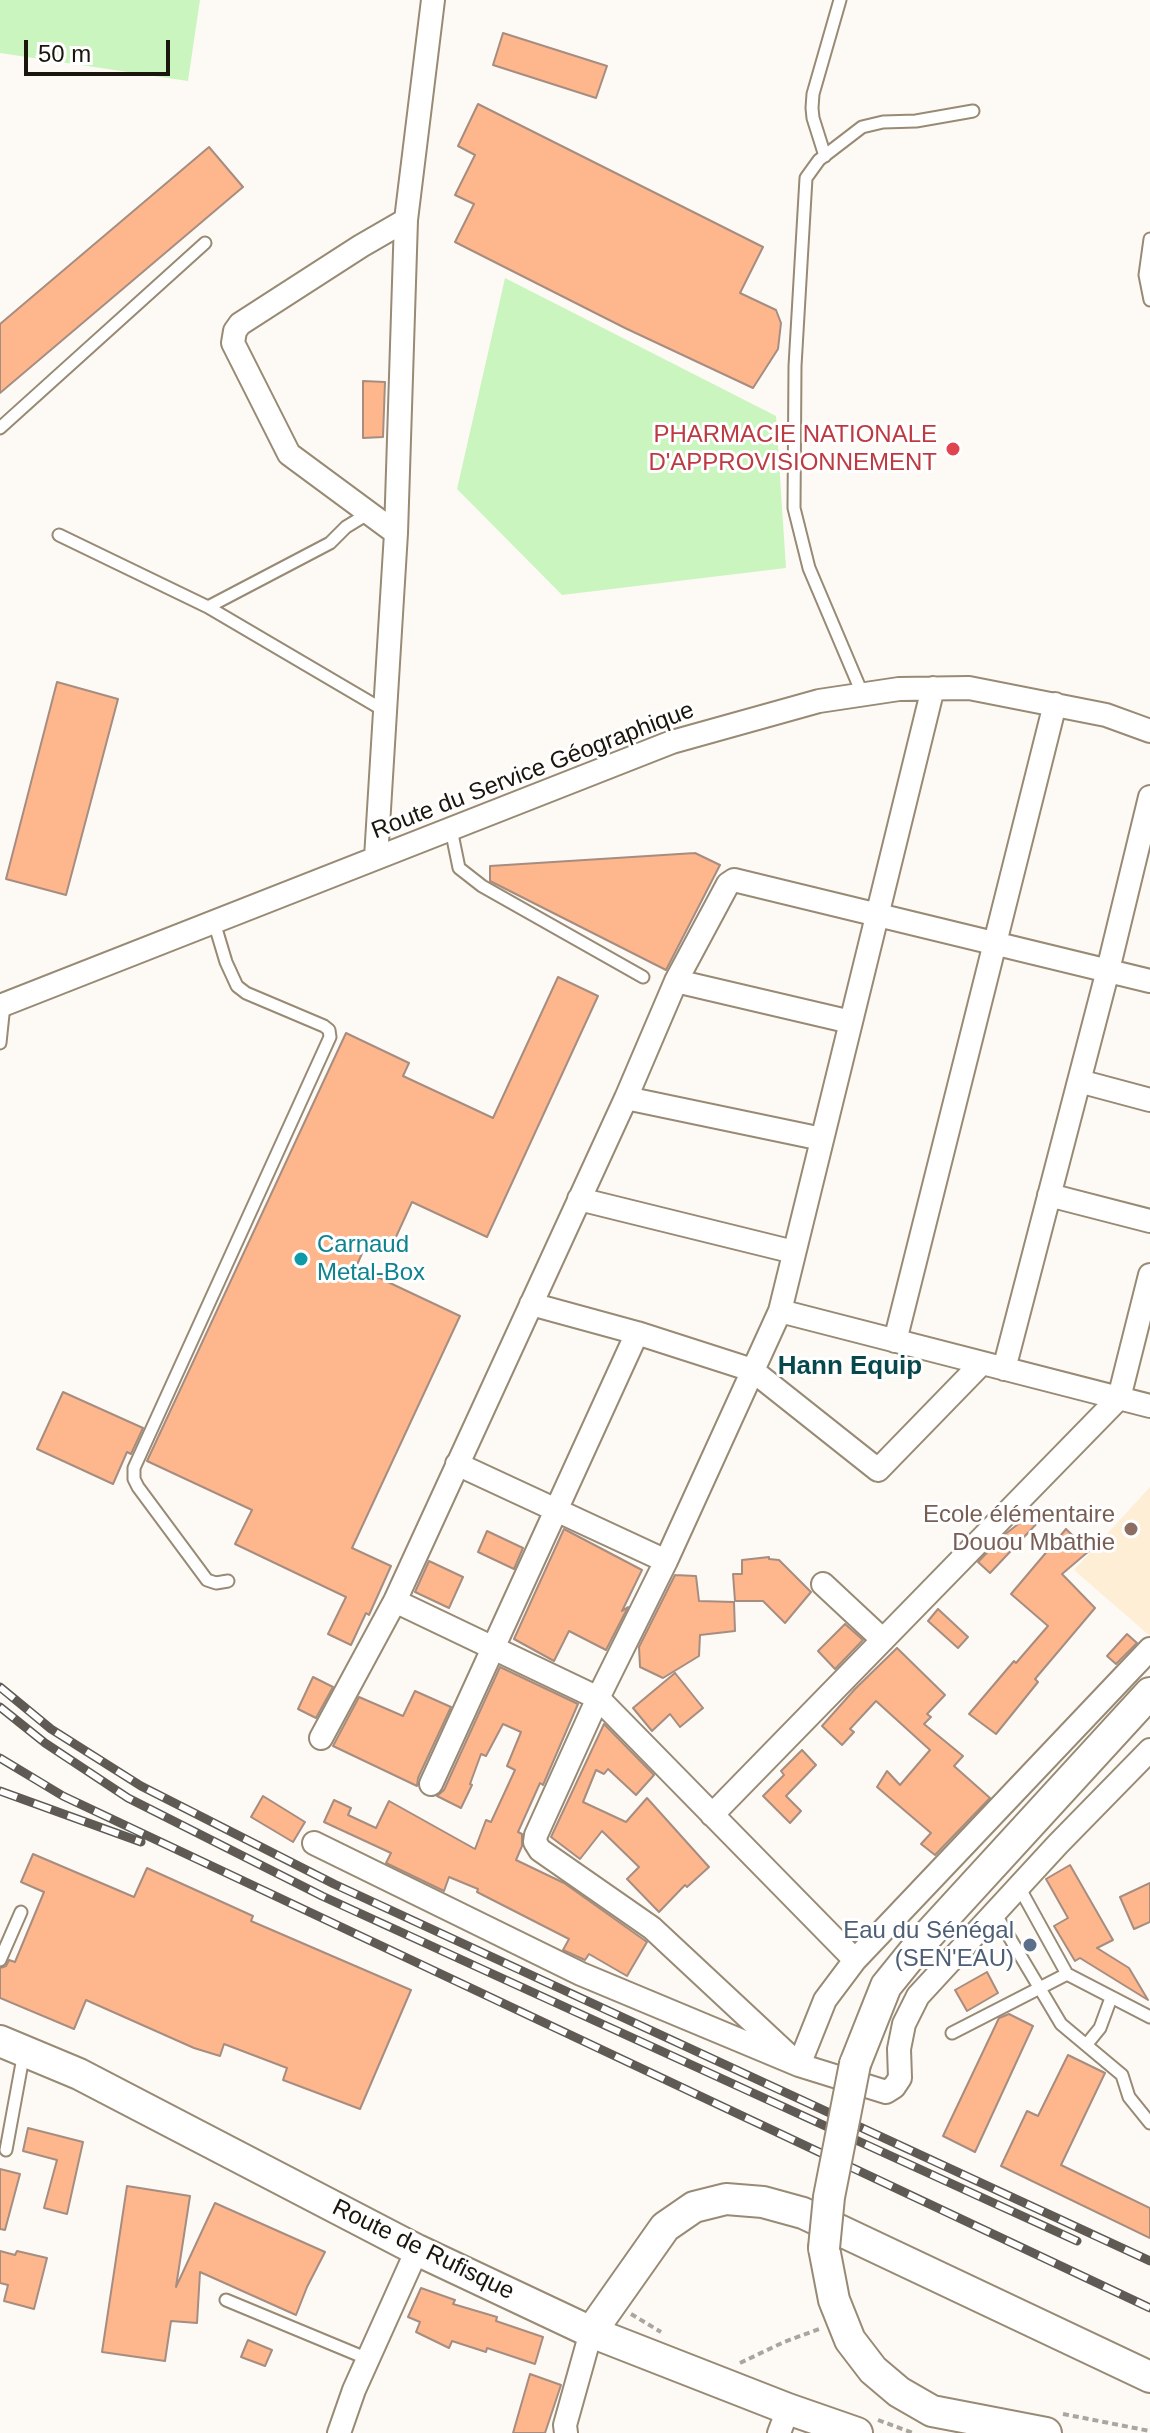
<!DOCTYPE html>
<html>
<head>
<meta charset="utf-8">
<style>
	body { margin:0 }
	#map { position:relative; width:1150px; height:2433px; overflow:hidden; background:#fdfaf5; font-family:Arial,sans-serif }
	canvas { display:block }
	.scale { position:absolute; left:24px; top:40px; width:146px; height:36px; box-sizing:border-box; border:4px solid #1b160d; border-top:0; padding-left:10px; font-size:24px; line-height:28px; white-space:nowrap; color:#1b160d; -webkit-text-stroke:6px #fff; paint-order:stroke }
</style>
</head>
<body>
<div id="map">
<canvas width="1150" height="2433"></canvas>
<div class="scale">50 m</div>
</div>
<script>
const g = document.querySelector('canvas').getContext('2d');
g.lineJoin = 'round';
function paint(path, color) {
  g.fillStyle = color;
  g.fill(path, 'evenodd');
}
function poly(rows) {
  const path = new Path2D();
  for (const r of rows) {
    path.moveTo(r[0], r[1]);
    for (let i = 2; i < r.length; i += 2) path.lineTo(r[i], r[i + 1]);
  }
  return path;
}
function trace(path, color, width, dash) {
  g.strokeStyle = color;
  g.lineWidth = width;
  g.lineCap = dash ? 'butt' : 'round';
  g.setLineDash(dash || []);
  g.stroke(path);
}
function write(font, color, halo, rows, align = 'center') {
  g.font = font + ' Arial,sans-serif';
  g.lineWidth = 6;
  g.setLineDash([]);
  g.textBaseline = 'middle';
  g.strokeStyle = halo;
  g.fillStyle = color;
  for (const [text, x, y, turn = 0] of rows) {
    g.save();
    g.translate(x, y);
    g.rotate((+turn || 0) * Math.PI / 180);
    g.textAlign = isNaN(turn) ? turn : align;
    if (halo) g.strokeText(text, 0, 0);
    g.fillText(text, 0, 0);
    g.restore();
  }
}
const built = poly([
	[1150,1487,1150,1636,1074,1570]
]);
const green = poly([
	[0,0,200,0,188,81,0,53],
	[505,278,776,416,786,568,562,595,457,489]
]);
const building = poly([
	[503,33,607,66,596,98,493,65,503,33],
	[478,104,763,247,740,293,776,310,781,323,778,349,753,388,625,328,455,242,474,204,455,195,475,155,458,146,478,104],
	[209,147,243,187,0,393,0,324,209,147],
	[363,381,385,382,383,437,363,438,363,381],
	[57,682,118,699,66,895,6,879,57,682],
	[695,853,720,865,666,970,490,881,490,866,695,853],
	[558,977,598,996,487,1237,412,1202,390,1250,368,1240,356,1267,460,1316,352,1548,391,1566,369,1615,366,1613,351,1645,328,1634,346,1597,235,1544,252,1510,147,1461,346,1033,409,1063,403,1076,493,1118,558,977],
	[63,1392,143,1428,131,1454,127,1452,113,1484,37,1449,63,1392],
	[1035,1511,1042,1518,990,1573,978,1562,1004,1535,1035,1511],
	[564,1529,642,1570,622,1611,628,1607,606,1650,569,1631,554,1661,514,1639,564,1529],
	[1066,1529,1089,1551,1062,1574,1095,1608,1035,1679,1038,1682,996,1734,969,1714,1014,1661,1016,1663,1048,1626,1011,1594,1066,1529],
	[487,1531,523,1548,514,1569,478,1552,487,1531],
	[769,1557,769,1559,779,1560,811,1592,785,1623,763,1601,735,1601,733,1574,742,1574,742,1560,769,1557],
	[429,1561,463,1577,449,1608,415,1592,429,1561],
	[675,1575,696,1576,699,1601,734,1602,735,1631,700,1635,699,1656,663,1678,640,1667,639,1647,675,1575],
	[938,1609,968,1637,958,1648,928,1621,938,1609],
	[845,1624,863,1640,835,1669,818,1651,845,1624],
	[1127,1634,1137,1643,1116,1664,1107,1656,1127,1634],
	[897,1648,945,1695,927,1714,931,1717,924,1724,963,1756,954,1766,990,1798,935,1855,921,1844,931,1833,877,1787,887,1771,900,1785,930,1750,876,1701,850,1729,854,1732,842,1745,822,1726,855,1689,897,1648],
	[500,1667,578,1704,543,1785,540,1783,518,1832,522,1834,522,1846,516,1860,564,1883,647,1942,627,1976,589,1954,585,1960,563,1950,569,1939,477,1892,478,1889,449,1877,444,1891,386,1863,391,1853,324,1822,334,1800,351,1808,348,1815,376,1828,389,1801,475,1849,486,1820,491,1822,515,1770,507,1766,521,1732,503,1724,486,1756,481,1754,470,1784,472,1785,461,1808,437,1796,444,1790,500,1667],
	[675,1673,703,1708,680,1727,670,1714,652,1731,633,1708,675,1673],
	[313,1677,333,1687,316,1718,298,1709,313,1677],
	[415,1691,451,1707,418,1778,417,1786,333,1746,359,1697,403,1716,415,1691],
	[604,1724,654,1775,636,1795,608,1769,604,1774,596,1770,583,1802,626,1822,647,1798,709,1867,687,1887,685,1885,659,1912,627,1879,639,1867,602,1831,580,1859,551,1837,604,1724],
	[802,1750,816,1765,786,1796,801,1811,790,1823,763,1796,784,1775,781,1771,802,1750],
	[263,1796,305,1822,293,1842,251,1817,263,1796],
	[33,1854,134,1897,147,1868,253,1916,251,1921,411,1990,360,2109,283,2080,287,2068,224,2044,220,2056,194,2048,86,2000,74,2029,0,1998,0,1968,6,1966,9,1960,15,1962,44,1892,21,1882,33,1854],
	[1070,1865,1113,1940,1097,1948,1129,1968,1148,2000,1080,1958,1075,1961,1054,1926,1068,1918,1046,1879,1070,1865],
	[1150,1883,1150,1922,1134,1929,1120,1897,1150,1883],
	[987,1972,998,1993,967,2011,955,1990,987,1972],
	[1009,2014,1033,2026,975,2152,943,2136,999,2018,1009,2014],
	[1068,2055,1105,2073,1061,2165,1150,2208,1150,2238,1001,2166,1027,2111,1038,2116,1068,2055],
	[28,2128,83,2142,67,2214,44,2208,57,2160,23,2151,28,2128],
	[0,2169,20,2174,5,2230,0,2229,0,2169],
	[127,2186,190,2196,176,2287,215,2203,325,2252,307,2287,296,2315,200,2272,197,2323,171,2321,165,2361,102,2352,127,2186],
	[0,2251,15,2255,17,2251,47,2258,34,2309,4,2301,8,2285,0,2283,0,2251],
	[421,2288,455,2300,453,2304,497,2317,496,2321,543,2337,535,2364,487,2348,486,2352,452,2341,449,2348,416,2332,420,2322,408,2317,421,2288],
	[248,2340,272,2350,265,2366,241,2357,248,2340],
	[530,2374,561,2385,545,2433,513,2433,530,2374]
]);
const path = poly([
	[631,2314,661,2332],
	[740,2363,784,2342,819,2329],
	[1063,2414,1150,2431],
	[878,2420,913,2433]
]);
const service = poly([
	[825,156,813,118,812,108,813,94,840,0],
	[1150,239,1145,275,1150,300],
	[0,428,205,243],
	[59,535,208,607,385,711],
	[208,607,330,543,346,527,369,513],
	[862,693,809,568,794,508,795,366,806,178,819,160,862,127,883,122,916,121,973,111],
	[451,829,459,868,482,886,643,977],
	[214,922,226,962,237,986,246,993,324,1026,329,1030,330,1037,134,1468,134,1479,138,1487,207,1580,216,1583,228,1581],
	[0,1043,4,1005],
	[1019,1887,1067,1974,1150,2017],
	[995,1913,1061,2024,1122,2075,1129,2097,1150,2123],
	[0,1960,21,1912],
	[952,2033,1067,1974],
	[1087,2044,1100,2028,1111,1998],
	[6,2150,24,2052],
	[226,2300,368,2359]
]);
const minor = poly([
	[396,533,289,454,233,343,235,331,240,324,361,246,406,220],
	[376,858,396,533,406,220,433,0],
	[676,981,851,1022],
	[0,1006,672,742,819,701,899,689,969,688,1106,715,1150,731],
	[1079,1081,1150,1100],
	[626,1098,822,1139],
	[1049,1195,1150,1221],
	[579,1199,794,1252],
	[531,1304,637,1333],
	[780,1311,1150,1406],
	[895,1341,1055,704],
	[1004,1369,1108,970,1150,797],
	[457,1464,666,1561],
	[823,1584,883,1640],
	[395,1601,598,1698,855,1960],
	[321,1738,395,1601,626,1098,676,981,728,884,734,880,1150,981],
	[431,1784,637,1333,752,1370,878,1470,982,1363],
	[712,1815,1119,1398,1150,1275],
	[314,1843,581,1974,799,2065,886,2092,894,2087,900,2078,899,2049,904,2024,918,1996,1058,1844,1150,1750],
	[799,2065,652,1928,540,1850,535,1842,536,1835,598,1698,666,1561,780,1311,933,688],
	[799,2065,825,2000,855,1960,1150,1649],
	[339,2433,354,2390,417,2250],
	[566,2433,565,2425,591,2332],
	[779,2433,788,2409]
]);
const secondary = poly([
	[0,2041,79,2074,417,2250,591,2332,788,2409,857,2433],
	[855,2064,886,1986,920,1944,1150,1693],
	[824,2248,834,2300,850,2340,873,2370,899,2392,932,2411,1046,2433],
	[591,2332,665,2227,694,2207,726,2199,763,2202,803,2213,1150,2377]
]);
const rail = poly([
	[0,1687,51,1729,141,1786,334,1884,1150,2261],
	[0,1707,45,1743,128,1798,322,1896,1077,2241],
	[0,1758,63,1796,1150,2308],
	[0,1791,141,1842]
]);
const secondaryBridge = poly([
	[824,2248,829,2197,855,2064]
]);
const markers = [
	[953,449,8,"#e0444e"],
	[301,1259,8,"#0f9aa8"],
	[1131,1529,8,"#8d6e63"],
	[1030,1945,8,"#5c6f8a"]
];
const healthNames = [
	["PHARMACIE NATIONALE",937,435],
	["D'APPROVISIONNEMENT",937,463]
];
const streetNames = [
	["Route du Service Géographique",533,771,-21],
	["Route de Rufisque",423,2250,26]
];
const cultureNames = [
	["Carnaud",317,1245],
	["Metal-Box",317,1273]
];
const educationNames = [
	["Ecole élémentaire",1115,1515],
	["Douou Mbathie",1115,1543]
];
const serviceNames = [
	["Eau du Sénégal",1014,1931],
	["(SEN'EAU)",1014,1959]
];
const neighbourhoodNames = [
	["Hann Equip",850,1367]
];
paint(built, '#fdeed5');
paint(green, '#cbf5bf');
paint(building, '#feb68d');
trace(building, '#a68d80', 2);
trace(service, '#988a74', 15);
trace(minor, '#988a74', 26);
trace(secondary, '#988a74', 34);
trace(path, '#aaa69f', 4, [6, 4]);
trace(service, '#fff', 11);
trace(minor, '#fff', 22);
trace(secondary, '#fff', 30);
trace(rail, '#5f5a53', 9);
trace(rail, '#fff', 6, [18]);
trace(secondaryBridge, '#988a74', 34, []);
trace(secondaryBridge, '#fff', 30);
for (const [x, y, r, color] of markers) {
  const dot = new Path2D();
  dot.arc(x, y, r, 0, 2 * Math.PI);
  g.fillStyle = color;
  g.fill(dot);
  trace(dot, '#fff', 3);
}
write('24px', '#be3a42', '#fff', healthNames, 'right');
write('24px', '#1b160d', '#fff', streetNames);
write('24px', '#0d838f', '#fff', cultureNames, 'left');
write('24px', '#785e54', '#fff', educationNames, 'right');
write('24px', '#4e5e75', '#fff', serviceNames, 'right');
write('bold 26px', '#06484b', '#fff', neighbourhoodNames);
</script>
</body>
</html>
